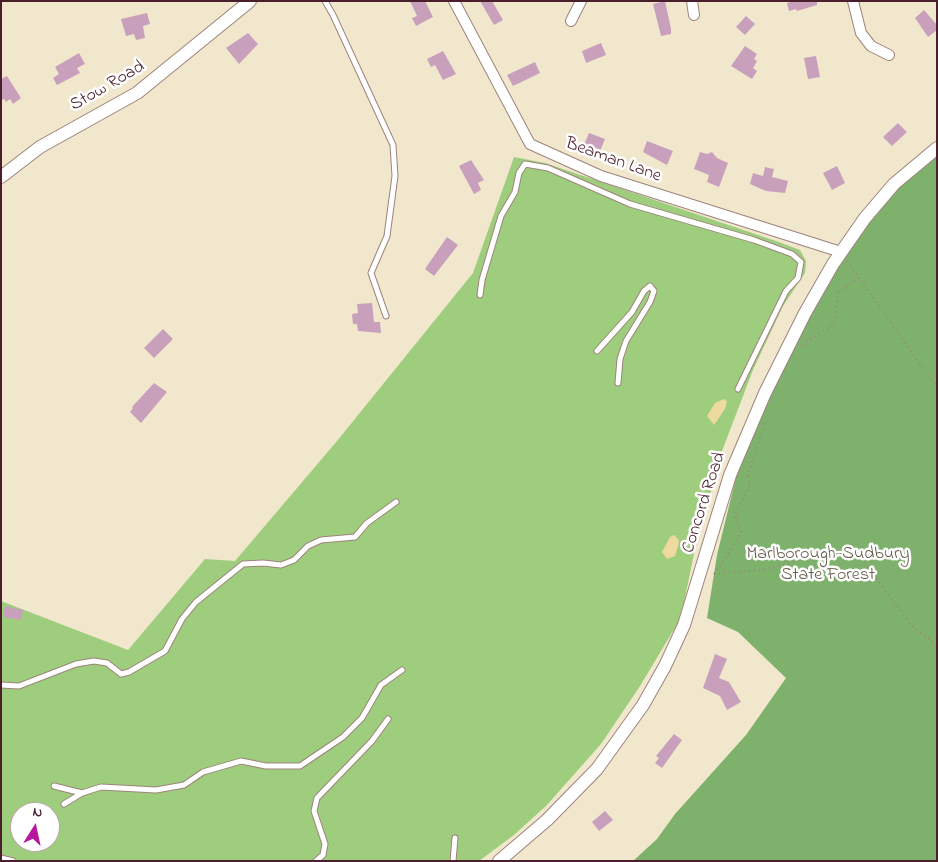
<!DOCTYPE html>
<html>
<head>
<meta charset="utf-8">
<style>
	body { margin:0 }
	#map { position:relative; width:938px; height:862px; overflow:hidden; background:#f1e7cd; font-family:"Indie Flower",sans-serif }
	canvas { display:block }
	.frame { position:absolute; inset:0; border:2px solid #4a1f2b; pointer-events:none }
	.north { position:absolute; left:10px; top:802px; width:50px; height:50px; box-sizing:border-box; background:#fff; border:1px solid #b7a5aa; border-radius:50%; rotate:10deg; font-size:14px; font-weight:700; line-height:20px; text-align:center; color:#4a1f2b }
	.north::after { content:''; display:block; margin:auto; width:18px; height:22px; background:#b5179e; clip-path:polygon(50% 0,100% 100%,50% 72%,0 100%) }
</style>
</head>
<body>
<div id="map">
<canvas width="938" height="862"></canvas>
<div class="frame"></div>
<div class="north">N</div>
</div>
<script>
const g = document.querySelector('canvas').getContext('2d');
g.lineJoin = 'round';
function paint(path, color) {
  g.fillStyle = color;
  g.fill(path, 'evenodd');
}
function poly(rows) {
  const path = new Path2D();
  for (const r of rows) {
    path.moveTo(r[0], r[1]);
    for (let i = 2; i < r.length; i += 2) path.lineTo(r[i], r[i + 1]);
  }
  return path;
}
function trace(path, color, width, dash) {
  g.strokeStyle = color;
  g.lineWidth = width;
  g.lineCap = dash ? 'butt' : 'round';
  g.setLineDash(dash || []);
  g.stroke(path);
}
function write(font, color, halo, rows, align = 'center') {
  g.font = font + ' "Indie Flower",sans-serif';
  g.lineWidth = 5;
  g.setLineDash([]);
  g.textBaseline = 'middle';
  g.strokeStyle = halo;
  g.fillStyle = color;
  for (const [text, x, y, turn = 0] of rows) {
    g.save();
    g.translate(x, y);
    g.rotate((+turn || 0) * Math.PI / 180);
    g.textAlign = isNaN(turn) ? turn : align;
    if (halo) g.strokeText(text, 0, 0);
    g.fillText(text, 0, 0);
    g.restore();
  }
}
const green = poly([
	[514,157,545,163,776,241,800,250,806,261,805,273,783,306,753,370,722,451,695,549,679,627,676,626,640,686,601,744,546,806,514,835,479,861,1,861,1,601,128,650,205,559,235,561,337,441,473,273],
	[20,812,50,812,50,842,20,842]
]);
const forest = poly([
	[937,147,937,861,633,861,657,839,675,814,746,735,786,678,738,632,707,618,717,555,742,453,801,325,878,205]
]);
const sand = poly([
	[724,399,727,401,725,409,714,425,707,416,715,403],
	[674,535,679,540,678,546,675,556,667,559,662,552,670,537]
]);
const building = poly([
	[410,1,425,1,433,17,416,26,412,18,417,16],
	[480,1,492,1,503,20,494,25],
	[665,1,671,29,671,34,661,36,653,4],
	[794,1,817,1,817,5,797,11,796,9,789,11,787,3],
	[924,10,937,25,937,30,928,37,915,18],
	[147,13,150,24,143,26,145,38,136,40,134,34,126,36,121,19],
	[746,16,755,24,745,35,736,27],
	[248,33,258,44,239,64,226,48],
	[601,43,606,55,586,63,582,51],
	[745,46,757,54,754,59,757,61,753,68,757,71,752,79,731,66],
	[443,51,456,74,443,80,435,65,431,67,427,59],
	[79,53,85,64,77,68,80,73,57,85,53,78,59,74,55,67],
	[816,56,820,77,808,79,804,58],
	[535,62,540,73,513,86,507,75],
	[7,76,21,98,13,104,10,99,6,102,4,99,1,100,1,79],
	[898,123,907,132,892,146,883,137],
	[589,133,605,139,600,151,584,145],
	[647,141,673,151,667,165,643,152],
	[700,152,707,154,712,152,717,158,728,163,719,187,707,182,709,175,694,169],
	[471,160,484,180,478,183,481,190,474,194,459,166],
	[837,166,845,183,832,190,823,173],
	[765,167,774,169,772,177,788,181,785,193,766,191,750,184,753,173,763,176],
	[447,237,458,245,434,276,425,269],
	[372,303,374,322,380,322,381,333,358,331,357,324,353,324,352,314,358,313,357,304],
	[163,329,173,339,154,358,144,348],
	[154,383,167,392,141,423,130,412,133,408,132,407],
	[5,606,23,610,21,620,3,617],
	[715,654,727,659,719,678,729,682,741,702,727,710,720,696,703,688],
	[674,734,682,740,662,768,655,763,659,758,656,756],
	[605,811,613,820,599,831,592,822]
]);
const path = poly([
	[847,261,937,388],
	[802,345,834,324,838,292,859,278],
	[714,574,733,547,741,532,735,514,750,485,748,474,765,422],
	[714,574,767,569,823,554,861,558,914,628,937,645]
]);
const service = poly([
	[325,1,333,15,393,145,395,176,387,236,371,273,386,316],
	[480,295,482,280,501,216,515,192,519,173,525,164,548,168,630,204,754,240,792,254,801,262,798,278,786,291,738,389],
	[597,351,632,312,644,291,650,286,654,291,650,302,626,341,620,359,618,383],
	[1,685,19,686,76,664,94,661,107,663,121,674,129,672,165,651,182,619,196,602,243,564,263,563,281,565,294,560,308,546,321,540,355,537,367,523,396,502],
	[54,786,82,793,101,787,156,790,184,785,203,772,241,761,266,766,300,766,343,737,362,718,381,685,402,670],
	[64,804,82,793],
	[1,858,13,861],
	[316,861,323,855,325,844,314,811,317,798,372,741,388,719],
	[453,861,455,838]
]);
const minor = poly([
	[454,1,530,144,601,176,841,252],
	[692,1,694,15],
	[853,1,861,33,871,46,889,55],
	[571,21,581,1]
]);
const tertiary = poly([
	[1,177,40,147,137,93,250,1],
	[499,861,547,820,597,769,643,705,665,666,684,625,730,475,765,393,805,313,833,264,865,218,894,184,937,148]
]);
const streetNames = [
	["Stow Road",108,87,-30],
	["Beaman Lane",613,161,20],
	["Concord Road",705,503,-72]
];
const parkNames = [
	["Marlborough-Sudbury",828,555],
	["State Forest",828,576]
];
paint(green, '#9ece7d');
paint(forest, '#7eb16c');
paint(sand, '#eeda9e');
paint(building, '#c8a0bc');
trace(service, '#9e837c', 7);
trace(minor, '#9e837c', 12);
trace(tertiary, '#9e837c', 14);
trace(path, '#9e837c', 2, [1, 4]);
trace(service, '#fff', 5);
trace(minor, '#fff', 10);
trace(tertiary, '#fff', 12);
write('18px', '#4a1f2b', '#fff', streetNames);
write('18px', '#675c48', '#fff', parkNames);
</script>
</body>
</html>
